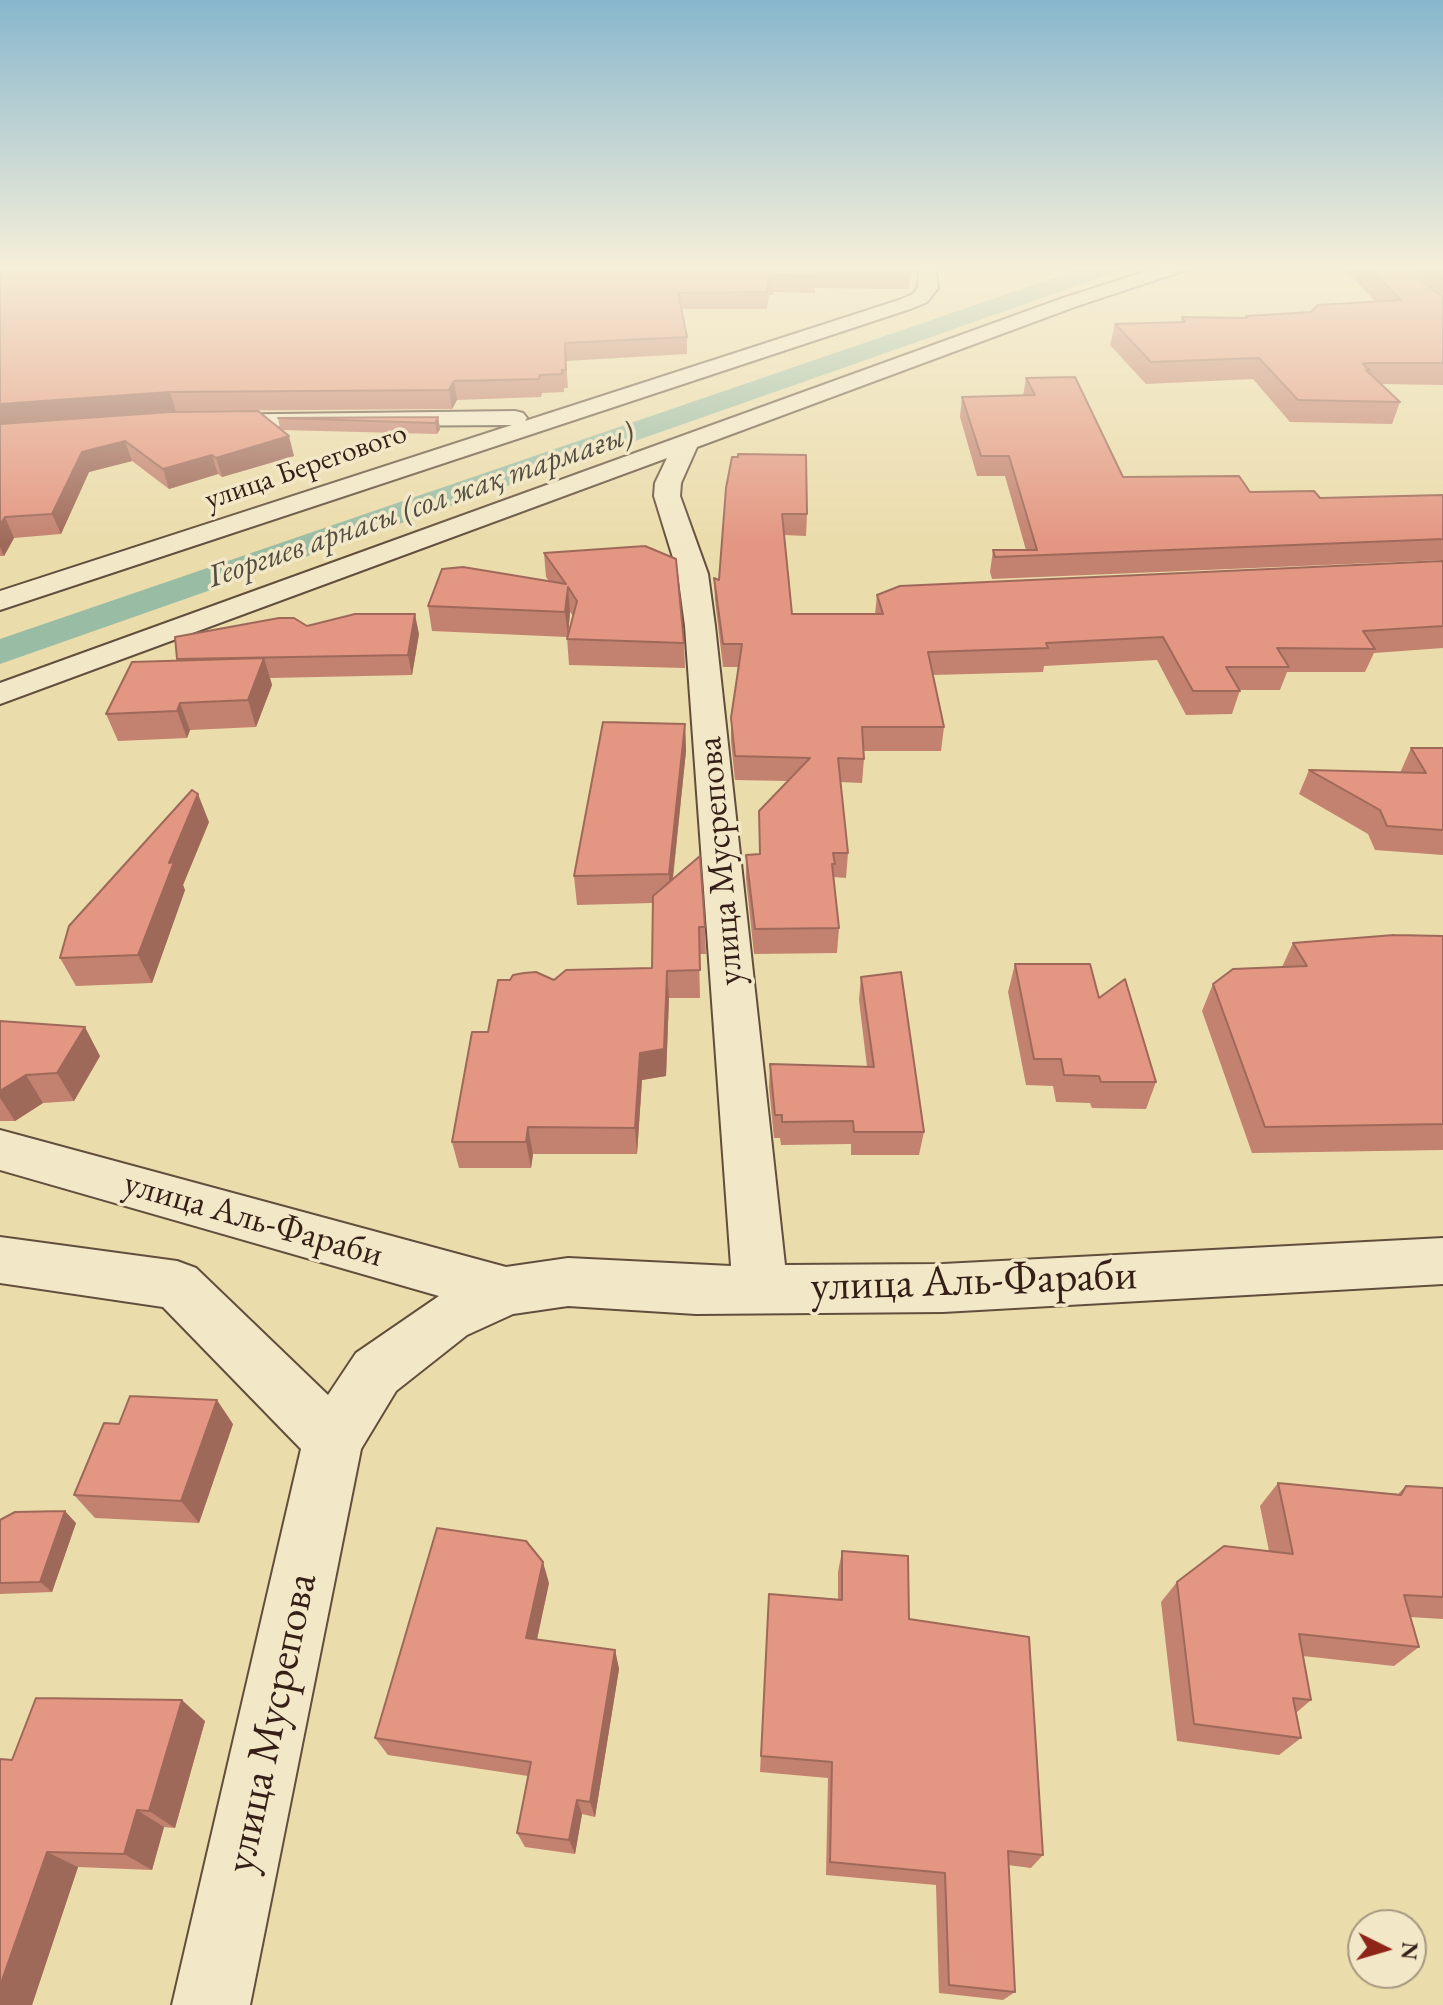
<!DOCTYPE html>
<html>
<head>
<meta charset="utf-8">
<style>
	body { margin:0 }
	#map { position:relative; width:1443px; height:2005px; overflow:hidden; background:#ebdcab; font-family:"EB Garamond",serif }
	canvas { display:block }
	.north { position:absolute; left:1347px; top:1909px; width:80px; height:80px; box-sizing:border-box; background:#f2e8c8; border:2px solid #a69881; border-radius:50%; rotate:95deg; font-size:22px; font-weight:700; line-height:32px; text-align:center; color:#351f17 }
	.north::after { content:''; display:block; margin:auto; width:28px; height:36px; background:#8f2418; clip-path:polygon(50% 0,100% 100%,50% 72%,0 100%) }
</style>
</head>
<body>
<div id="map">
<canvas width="1443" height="2005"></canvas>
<div class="north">N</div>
</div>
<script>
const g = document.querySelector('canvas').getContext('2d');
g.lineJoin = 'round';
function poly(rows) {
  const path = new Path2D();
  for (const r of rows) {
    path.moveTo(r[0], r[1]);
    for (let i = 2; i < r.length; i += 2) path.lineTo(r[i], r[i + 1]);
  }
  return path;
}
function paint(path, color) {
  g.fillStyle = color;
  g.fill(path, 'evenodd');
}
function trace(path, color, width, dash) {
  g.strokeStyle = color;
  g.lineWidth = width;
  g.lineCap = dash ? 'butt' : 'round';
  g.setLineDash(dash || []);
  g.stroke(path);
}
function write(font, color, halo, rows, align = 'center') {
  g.font = font + ' "EB Garamond",serif';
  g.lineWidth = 7;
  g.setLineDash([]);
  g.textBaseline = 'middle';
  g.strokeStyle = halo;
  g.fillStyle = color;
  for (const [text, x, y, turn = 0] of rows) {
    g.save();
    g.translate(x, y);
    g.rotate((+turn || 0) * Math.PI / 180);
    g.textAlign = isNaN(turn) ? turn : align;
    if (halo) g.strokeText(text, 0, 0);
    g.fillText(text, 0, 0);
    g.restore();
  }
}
const canal = poly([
	[1092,265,1126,265,1122,270,0,664,0,639,1092,265]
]);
const minor = poly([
	[914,265,935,265,938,288,927,302,913,308,0,610,0,591,512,425,208,427,200,425,196,420,200,415,515,411,523,413,527,418,525,421,899,300,913,294,918,287,919,270,914,265],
	[1166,265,1192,265,1189,269,1077,306,697,447,681,483,680,496,708,574,715,626,785,1265,943,1264,1443,1238,1443,1284,943,1312,696,1314,568,1306,513,1314,467,1335,396,1391,361,1449,250,2005,172,2005,301,1449,163,1307,0,1283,0,1237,177,1261,196,1268,328,1395,356,1353,439,1296,0,1170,0,1130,506,1267,568,1258,731,1266,685,626,678,574,654,496,655,483,667,458,0,704,0,683,1063,298,1166,265]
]);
const wall = poly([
	[0,265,908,265,910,273,909,289,815,288,815,293,774,292,773,295,769,295,767,309,681,309,687,337,687,354,566,361,568,388,564,388,564,392,542,393,541,397,457,400,452,409,176,411],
	[1340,265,1403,265,1403,266,1443,297,1443,385,1382,384,1400,402,1392,424,1290,422,1253,379,1146,384,1110,345,1115,324,1181,322,1182,317,1245,318,1246,316,1311,312,1376,302],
	[1415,265,1443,265,1443,296,1417,275],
	[1026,378,1123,477,1250,492,1320,498,1443,495,1443,560,992,579,990,572,993,550,1026,550,1005,476,977,476,960,417,962,397,1023,396],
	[438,417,440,429,437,434,281,430,294,456,222,477,218,474,169,489,132,461,89,472,61,534,14,538,4,556,0,556,0,424,280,429,278,418],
	[726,488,807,514,806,536,784,535,792,614,875,614,877,595,1443,561,1443,648,1374,653,1365,672,1287,672,1280,690,1240,690,1232,714,1186,715,1157,660,1044,666,1043,672,933,675,944,727,941,751,864,751,864,759,862,783,840,782,848,853,846,878,833,877,839,928,837,953,754,954,746,879,746,855,759,854,759,811,788,781,735,780,731,742,731,718,738,667,723,667,715,600,714,578,719,580],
	[544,553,684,643,685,668,569,665,567,637,432,631,428,606,549,581,546,577],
	[570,612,573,616,568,635],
	[307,626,419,634,412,675,270,678,272,685,256,727,190,730,187,738,118,741,106,714,177,661,175,637],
	[685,724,686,751,673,879,705,927,706,954,699,954,700,998,669,998,666,1076,642,1080,637,1154,533,1154,531,1168,459,1168,452,1142,488,1032,554,980,652,968,653,903,577,905,574,876],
	[1411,748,1443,748,1443,855,1375,850,1368,834,1299,794,1309,770,1400,773],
	[209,822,183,885,185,890,152,983,76,986,60,958],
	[1443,936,1443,1150,1252,1153,1202,1011,1213,984,1282,967,1293,943],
	[1015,964,1099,998,1156,1082,1146,1109,1092,1108,1090,1103,1056,1102,1053,1086,1026,1085,1008,992],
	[861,977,924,1132,919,1155,851,1155,851,1144,781,1145,780,1138,774,1138,769,1087,770,1064,867,1067,859,1000],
	[0,1021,100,1056,74,1101,43,1103,15,1121,0,1121],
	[233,1424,199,1523,95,1518,74,1495],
	[1278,1483,1398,1494,1406,1486,1443,1488,1443,1619,1410,1617,1419,1647,1394,1666,1303,1656,1311,1700,1296,1713,1301,1738,1279,1755,1177,1741,1161,1602,1177,1582,1269,1551,1260,1506],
	[0,1520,76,1523,52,1592,0,1594],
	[842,1551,909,1619,1043,1855,1031,1868,1008,1865,1015,1992,1003,2000,939,1993,936,1885,826,1875,828,1778,760,1772,769,1594,838,1599,838,1572],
	[549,1583,537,1640,615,1650,619,1669,595,1817,582,1814,575,1854,525,1847,517,1833,528,1776,388,1755,375,1738],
	[205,1721,175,1828,164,1827,152,1870,78,1867,32,2005,0,2005,12,1760]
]);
const shadedWall = poly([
	[454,381,457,400,452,409,449,390],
	[170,392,176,411,0,424,0,404],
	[438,417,440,429,437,434,435,423],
	[289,436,294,456,222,477,216,458],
	[125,441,132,461,89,472,61,534,52,514,82,452],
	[212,455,218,474,169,489,163,469],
	[5,517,14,538,4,556,0,547,0,525],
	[568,587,570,612,568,637,565,612],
	[415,614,419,634,412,675,408,655],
	[264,658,272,685,256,727,248,700],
	[180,703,190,730,187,738,177,711],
	[685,724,686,751,670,903,669,874],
	[198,794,209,822,183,885,185,890,152,983,138,955,169,863],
	[667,971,669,998,666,1076,642,1080,637,1154,635,1128,640,1053],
	[85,1027,100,1056,74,1101,57,1073],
	[26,1075,43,1103,15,1121,0,1098,0,1091],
	[528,1127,533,1154,531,1168,526,1142],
	[217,1400,233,1424,199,1523,181,1501],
	[65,1511,76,1523,52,1592,40,1582],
	[543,1562,549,1583,533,1657,526,1638],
	[615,1650,619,1669,595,1817,590,1802],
	[182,1700,205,1721,175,1828,149,1811],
	[577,1800,582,1814,575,1854,569,1840],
	[137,1810,164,1827,152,1870,124,1854],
	[47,1852,78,1867,32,2005,0,2005,0,1986]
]);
const building = poly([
	[0,265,908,265,910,273,816,272,816,276,774,275,773,279,769,278,767,292,678,293,687,337,565,343,566,370,562,370,562,374,540,375,539,379,454,381,449,390,170,392,0,404,0,265],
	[1365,265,1403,265,1403,266,1443,297,1443,363,1365,363,1363,364,1369,370,1366,370,1400,402,1298,400,1259,358,1151,362,1115,324,1185,322,1182,317,1247,318,1246,316,1311,312,1318,305,1401,300,1365,265],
	[1434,265,1443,265,1443,271,1434,265],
	[1075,377,1123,477,1239,476,1250,492,1314,491,1320,498,1443,495,1443,539,995,557,993,550,1037,550,1009,456,981,456,962,397,1035,395,1026,378,1075,377],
	[258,411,289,436,216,458,212,455,163,469,125,441,82,452,52,514,5,517,0,525,0,424,170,412,258,411],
	[438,417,435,423,278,418,438,417],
	[738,454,806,455,807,514,782,514,792,614,883,614,877,595,900,586,1443,561,1443,626,1363,631,1375,649,1277,648,1289,667,1226,667,1240,691,1193,691,1163,637,1046,643,1048,648,928,652,944,727,862,727,864,759,838,758,848,853,833,853,835,864,832,864,839,928,755,929,746,855,760,854,759,811,810,758,735,756,731,718,742,644,723,644,714,578,719,580,726,488,732,457,738,457,738,454],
	[645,546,676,559,684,643,567,639,577,601,568,587,565,612,428,606,442,569,463,567,566,584,544,553,645,546],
	[355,614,415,614,408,655,177,659,175,637,279,618,294,618,307,626,355,614],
	[264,658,248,700,180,703,177,711,106,714,132,662,264,658],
	[603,722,685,724,669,874,574,876,603,722],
	[1411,748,1443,748,1443,830,1387,826,1380,810,1309,770,1426,773,1411,748],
	[192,790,198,794,169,863,174,862,138,955,60,958,69,926,192,790],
	[700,856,705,927,699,927,700,970,667,971,664,1049,640,1053,635,1128,528,1127,526,1142,452,1142,472,1032,488,1032,498,980,510,980,513,975,524,973,536,972,554,980,566,970,652,968,653,896,700,856],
	[1394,935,1443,936,1443,1124,1265,1127,1213,984,1233,969,1307,966,1293,943,1394,935],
	[1015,964,1090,964,1099,998,1125,979,1156,1082,1101,1082,1099,1076,1064,1075,1061,1059,1034,1059,1015,964],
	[901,972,924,1132,854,1132,853,1121,782,1122,782,1115,775,1115,770,1064,874,1067,861,977,901,972],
	[0,1021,85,1027,57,1073,26,1075,0,1091,0,1021],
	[130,1396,217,1400,181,1501,74,1495,104,1423,119,1424,130,1396],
	[1278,1483,1401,1495,1406,1486,1443,1488,1443,1597,1404,1595,1419,1647,1299,1634,1311,1700,1293,1698,1301,1738,1194,1724,1177,1582,1224,1546,1293,1554,1278,1483],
	[65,1511,40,1582,0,1583,0,1520,15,1512,65,1511],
	[437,1528,526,1541,543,1562,526,1638,615,1650,590,1802,577,1800,569,1840,517,1833,531,1762,375,1738,437,1528],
	[842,1551,908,1556,909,1619,1029,1637,1043,1855,1008,1851,1015,1992,949,1985,945,1873,830,1862,832,1762,761,1756,769,1594,842,1600,842,1551],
	[36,1698,182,1700,149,1811,137,1810,124,1854,47,1852,0,1986,0,1759,12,1760,36,1698]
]);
const farStreetnames = [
	["улица Берегового",306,467,-19]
];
const farWaternames = [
	["Георгиев арнасы (сол жақ тармағы)",421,506,-19]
];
const streetNames = [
	["улица Мусрепова",721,861,-95],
	["улица Аль-Фараби",253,1220,16]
];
const nearStreetnames = [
	["улица Аль-Фараби",974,1282,-2],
	["улица Мусрепова",272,1723,-78]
];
paint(canal, '#99bca4');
trace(minor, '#624e3c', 4);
paint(minor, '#f2e8c8');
paint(wall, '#c3816f');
paint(shadedWall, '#9f695a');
paint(building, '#e39681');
trace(building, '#9f695a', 2);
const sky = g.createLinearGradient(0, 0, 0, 545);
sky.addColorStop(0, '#88b7cd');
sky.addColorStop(0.49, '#f6efd9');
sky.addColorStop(1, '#f6efd900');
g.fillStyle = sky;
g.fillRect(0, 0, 1443, 545);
write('30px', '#351f17', '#f2e8c8', farStreetnames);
write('italic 32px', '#534e41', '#f2e8c8', farWaternames);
write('36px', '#351f17', '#f2e8c8', streetNames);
write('44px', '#351f17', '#f2e8c8', nearStreetnames);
</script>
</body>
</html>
